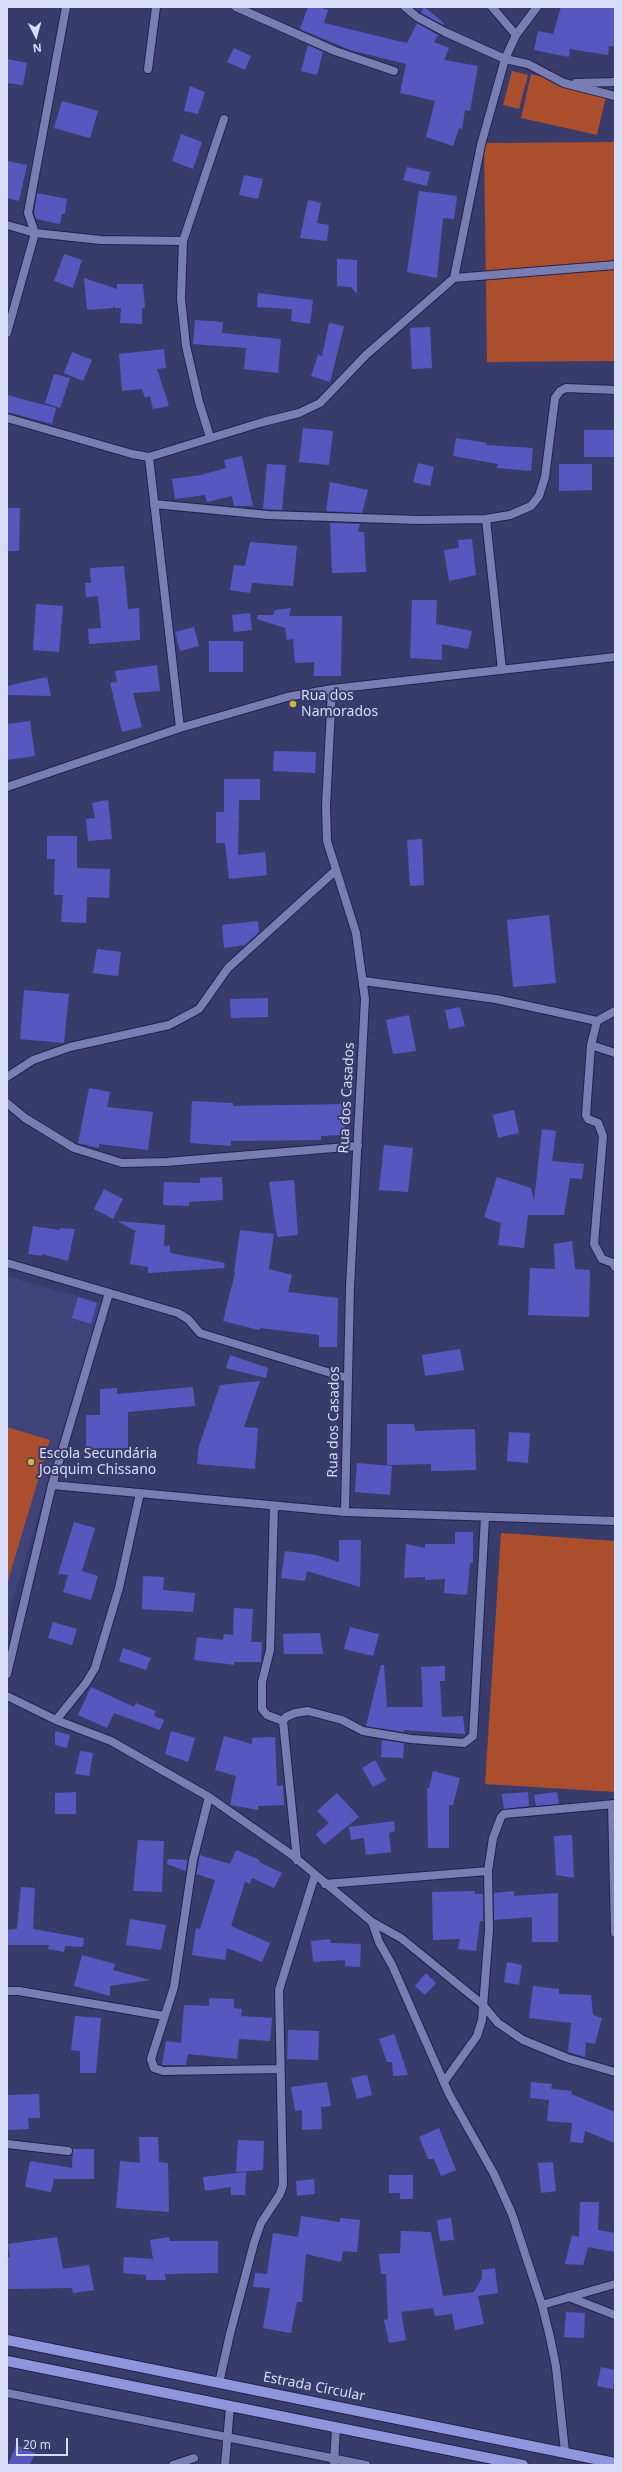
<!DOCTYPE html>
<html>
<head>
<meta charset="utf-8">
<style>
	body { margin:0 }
	#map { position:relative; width:622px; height:2472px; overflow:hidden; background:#393c6b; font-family:"Noto Sans",sans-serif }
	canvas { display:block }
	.frame { position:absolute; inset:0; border:8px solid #d8dcf9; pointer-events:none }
	.north { position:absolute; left:16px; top:16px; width:40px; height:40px; -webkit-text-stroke:3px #393c6b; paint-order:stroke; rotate:174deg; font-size:11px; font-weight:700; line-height:16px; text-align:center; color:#d8dcf9 }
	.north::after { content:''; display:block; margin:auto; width:14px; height:18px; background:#d8dcf9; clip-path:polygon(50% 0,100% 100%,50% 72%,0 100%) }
	.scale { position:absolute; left:16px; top:2438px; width:52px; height:18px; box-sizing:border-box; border:2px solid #d8dcf9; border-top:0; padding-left:5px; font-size:12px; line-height:14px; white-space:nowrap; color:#d8dcf9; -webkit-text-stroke:3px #393c6b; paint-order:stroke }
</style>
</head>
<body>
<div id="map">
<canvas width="622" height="2472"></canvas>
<div class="frame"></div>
<div class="north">N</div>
<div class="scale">20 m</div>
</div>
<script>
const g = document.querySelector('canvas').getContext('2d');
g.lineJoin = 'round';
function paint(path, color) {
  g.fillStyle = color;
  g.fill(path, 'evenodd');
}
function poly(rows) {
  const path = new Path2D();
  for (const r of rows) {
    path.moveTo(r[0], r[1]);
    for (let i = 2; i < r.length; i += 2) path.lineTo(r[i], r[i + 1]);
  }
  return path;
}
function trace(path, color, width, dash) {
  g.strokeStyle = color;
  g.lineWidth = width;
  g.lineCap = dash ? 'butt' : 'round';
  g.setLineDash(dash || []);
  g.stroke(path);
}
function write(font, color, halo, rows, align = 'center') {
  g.font = font + ' "Noto Sans",sans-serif';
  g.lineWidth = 4;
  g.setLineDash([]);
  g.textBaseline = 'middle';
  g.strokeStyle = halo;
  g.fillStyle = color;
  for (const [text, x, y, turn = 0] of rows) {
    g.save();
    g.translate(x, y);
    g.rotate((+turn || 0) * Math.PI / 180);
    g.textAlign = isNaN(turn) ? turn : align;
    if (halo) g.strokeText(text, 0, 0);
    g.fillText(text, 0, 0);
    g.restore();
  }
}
const built = poly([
	[7,1276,102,1303,7,1620]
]);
const green = poly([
	[512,71,528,75,519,109,503,105],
	[531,74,607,92,597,135,521,118],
	[615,142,615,361,487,362,484,143],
	[7,1427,50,1440,7,1584],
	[501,1533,615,1541,615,1792,485,1784]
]);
const building = poly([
	[308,7,319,7,328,10,324,23,407,43,417,23,438,35,434,42,449,48,444,60,478,66,470,111,465,110,462,129,459,128,453,146,426,137,435,101,400,93,406,64,350,50,300,29],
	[424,7,444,23,443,25,421,13],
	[561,7,615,7,615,47,609,46,608,55,570,49,569,57,534,50,538,31,553,34],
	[308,45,323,52,317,75,301,71],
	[234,48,251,56,245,70,227,62],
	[7,59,27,63,23,85,7,83],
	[190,86,205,92,198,114,184,111],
	[62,101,98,111,90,138,54,128],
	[181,134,202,142,193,169,172,161],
	[7,161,27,165,19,201,7,198],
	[407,167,430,172,427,186,403,180],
	[244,175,263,179,258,199,239,195],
	[419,191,457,196,454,219,443,218,437,278,407,272],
	[37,193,67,199,65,214,62,214,60,224,36,219,34,213],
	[308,200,321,203,317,223,329,225,327,241,300,238],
	[64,254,82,260,73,288,54,281],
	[337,259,357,260,357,294,351,287,337,286],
	[84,278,117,289,117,284,143,284,145,308,142,308,142,324,120,323,121,308,115,308,114,305,113,308,87,310],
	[258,293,313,300,310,324,291,321,292,309,257,307],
	[195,320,223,322,222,333,281,339,278,373,244,369,246,348,193,344],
	[329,323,344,326,330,382,311,376,318,355,322,356],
	[430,327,432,368,412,369,410,328],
	[164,349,166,368,157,369,169,406,153,409,150,396,145,398,142,389,122,391,119,354],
	[72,352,92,360,83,381,64,373],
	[54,374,70,378,60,408,45,403],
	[7,395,56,408,52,424,7,412],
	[303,428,333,431,329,465,299,462],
	[584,430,615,430,615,457,584,457],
	[456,438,487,443,486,445,533,448,531,471,497,468,498,464,453,456],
	[242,456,253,506,234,506,232,496,207,502,205,495,175,499,172,479,201,475,226,468,224,460],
	[418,463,434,467,430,486,413,482],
	[267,464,286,465,282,510,263,509],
	[559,464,592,464,592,490,559,491],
	[330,482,368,490,362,513,326,511],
	[7,508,20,508,19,551,7,551],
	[330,523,360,524,358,532,364,532,366,572,332,573],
	[472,539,476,575,449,581,444,550,459,548,458,540],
	[250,542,297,546,293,586,252,583,250,593,230,590,234,565,245,566],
	[124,566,128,609,139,608,140,640,89,644,88,629,101,628,98,596,86,597,85,583,91,583,90,568],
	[412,600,437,600,436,624,472,631,468,649,442,644,442,660,410,658],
	[36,604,63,606,59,652,33,650],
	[291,608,289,616,342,616,341,676,314,676,314,662,295,663,293,639,287,640,285,628,257,619,258,615,273,615,275,610],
	[250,613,252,630,234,632,232,615],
	[194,627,199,646,180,651,175,632],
	[209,641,243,641,243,672,209,672],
	[157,665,160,691,133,693,142,727,122,732,110,683,117,682,115,671],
	[47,677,51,696,7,695,7,686],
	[30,721,35,756,7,760,7,724],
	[274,751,316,752,315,773,273,771],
	[224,779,260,779,260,800,239,800,238,855,265,852,267,875,229,879,225,843,216,843,216,812,224,812],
	[108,800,112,839,88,841,86,819,95,818,92,803],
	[47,836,77,836,77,868,110,869,109,898,87,897,86,923,61,922,63,895,54,895,55,859,47,859],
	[422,839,424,885,410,886,407,840],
	[549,915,556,983,513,987,507,920],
	[258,921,259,932,245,945,224,948,222,925],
	[97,949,121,952,118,976,93,973],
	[24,990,69,994,64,1043,20,1039],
	[268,998,268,1017,231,1018,230,999],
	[460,1007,465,1026,449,1029,445,1010],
	[409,1015,416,1051,393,1054,386,1020],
	[89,1088,110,1092,107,1107,153,1112,148,1150,99,1144,99,1148,78,1143],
	[192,1101,233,1103,233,1106,344,1104,345,1135,321,1136,321,1140,231,1141,231,1146,190,1143],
	[514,1110,519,1133,498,1138,493,1115],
	[542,1129,556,1131,552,1161,584,1164,582,1179,570,1178,564,1215,528,1215,524,1248,498,1245,501,1223,484,1217,497,1177,531,1188,534,1201],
	[384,1145,413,1148,408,1192,379,1190],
	[222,1177,223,1200,189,1202,189,1206,163,1205,164,1182,200,1183,200,1178],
	[294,1180,298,1235,277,1237,269,1182],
	[104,1189,123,1199,113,1219,94,1209],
	[117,1221,165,1225,164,1246,170,1245,170,1253,225,1263,224,1268,148,1273,148,1267,130,1264,135,1232,137,1232],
	[33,1226,60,1230,60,1228,75,1229,68,1261,42,1254,42,1256,28,1254],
	[240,1230,274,1234,269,1269,292,1275,288,1292,338,1298,337,1347,319,1347,319,1335,260,1328,259,1330,223,1321,235,1273,234,1272],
	[572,1241,575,1269,590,1270,589,1317,528,1315,530,1268,555,1269,554,1244],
	[78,1297,97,1303,91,1324,72,1318],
	[460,1349,464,1370,425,1376,422,1355],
	[230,1355,268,1368,266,1378,226,1368],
	[260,1381,244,1427,258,1428,255,1469,197,1464,199,1446,220,1385],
	[193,1387,195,1406,128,1412,128,1448,86,1448,86,1415,100,1415,100,1389,117,1388,117,1394],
	[387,1424,414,1424,415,1431,475,1429,476,1470,431,1471,431,1464,387,1465],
	[509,1432,530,1433,528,1463,507,1461],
	[357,1463,392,1466,390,1495,355,1492],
	[74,1522,95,1528,82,1571,98,1576,91,1600,63,1592,68,1575,58,1574],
	[455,1532,473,1532,473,1563,470,1563,467,1595,444,1593,445,1579,425,1580,425,1577,404,1578,406,1544,425,1548,425,1544,455,1544],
	[339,1540,361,1540,360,1587,307,1571,305,1581,281,1578,285,1551,316,1555,339,1562],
	[143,1576,164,1577,163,1590,195,1593,193,1612,142,1609],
	[234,1608,253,1609,251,1642,262,1642,261,1662,234,1662,234,1665,194,1660,197,1637,223,1640,224,1634,233,1635],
	[53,1622,77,1629,72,1645,48,1638],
	[350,1627,379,1634,373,1656,344,1649],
	[320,1633,323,1654,284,1654,283,1634],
	[123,1648,151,1658,146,1670,119,1661],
	[381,1665,384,1665,387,1707,423,1707,421,1667,445,1666,445,1681,440,1681,442,1717,463,1716,465,1734,404,1730,404,1732,366,1726],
	[91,1687,134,1707,136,1703,156,1711,154,1716,164,1720,160,1730,114,1713,107,1728,78,1715],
	[55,1731,70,1735,67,1748,55,1745],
	[171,1731,195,1738,188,1762,165,1754],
	[224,1736,252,1744,252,1738,275,1737,277,1786,283,1785,284,1805,258,1806,258,1810,230,1805,236,1776,215,1770],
	[382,1740,404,1743,403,1758,381,1757],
	[80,1751,93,1753,89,1776,75,1774],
	[375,1760,386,1780,373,1787,362,1768],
	[433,1771,460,1778,453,1805,449,1805,449,1848,428,1848,427,1788,429,1788],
	[76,1792,76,1814,55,1814,55,1793],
	[528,1792,529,1806,504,1809,502,1794],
	[557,1792,559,1804,536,1806,534,1795],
	[337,1793,359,1817,324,1845,316,1834,329,1823,317,1811],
	[394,1821,395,1831,389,1833,391,1852,366,1855,364,1838,351,1840,349,1827],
	[572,1835,574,1878,556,1875,554,1836],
	[138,1840,164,1841,162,1892,133,1891],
	[236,1850,260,1860,259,1862,282,1873,274,1888,252,1878,250,1884,245,1882,231,1926,270,1943,262,1962,227,1948,225,1960,192,1955,196,1928,200,1929,215,1880,196,1874,200,1855,230,1864],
	[168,1859,187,1860,186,1871,167,1864],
	[21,1887,35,1888,33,1929,84,1938,83,1947,65,1946,64,1952,48,1949,49,1945,7,1945,7,1930,17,1929],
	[475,1891,475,1894,483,1894,483,1921,480,1921,476,1951,458,1949,460,1939,433,1940,432,1892],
	[514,1891,514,1896,558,1893,558,1942,532,1942,532,1917,494,1920,494,1893],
	[130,1919,166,1925,161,1950,126,1945],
	[330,1939,331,1943,361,1944,360,1967,345,1966,345,1960,313,1962,311,1941],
	[82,1955,115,1964,113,1970,150,1980,110,1986,110,1996,74,1986],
	[507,1962,522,1965,519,1985,504,1982],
	[426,1973,436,1983,425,1995,415,1986],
	[533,1986,559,1989,559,1994,591,1995,593,2015,602,2018,595,2044,586,2042,585,2057,568,2052,571,2023,529,2018],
	[209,1998,234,1999,234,2008,242,2009,241,2016,272,2018,270,2041,239,2039,237,2059,188,2054,186,2065,162,2065,166,2041,181,2043,184,2005,209,2006],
	[75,2016,101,2018,96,2073,80,2073,80,2051,71,2050],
	[288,2030,319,2031,318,2060,287,2059],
	[394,2034,395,2036,408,2075,393,2076,392,2062,387,2062,379,2039],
	[367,2075,372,2095,357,2099,351,2078],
	[327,2082,331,2106,321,2107,322,2129,302,2130,302,2110,295,2111,291,2087],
	[531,2082,552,2084,551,2089,572,2091,571,2094,615,2112,615,2143,585,2131,583,2143,570,2142,572,2123,547,2121,549,2100,530,2098],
	[39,2094,40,2118,28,2118,29,2129,7,2130,7,2095],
	[439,2128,456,2170,441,2176,434,2159,428,2159,419,2137],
	[139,2137,158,2137,159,2162,168,2163,169,2212,116,2208,120,2161,140,2163],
	[238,2140,264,2141,263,2170,236,2172],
	[73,2149,94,2149,94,2179,54,2179,51,2192,25,2187,30,2161,72,2168],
	[553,2162,556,2191,541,2193,538,2163],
	[246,2172,245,2195,231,2195,231,2187,205,2191,203,2177],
	[389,2175,413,2175,413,2199,400,2199,400,2193,389,2193],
	[314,2179,315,2194,297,2196,296,2181],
	[580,2202,599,2202,598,2230,615,2233,615,2252,588,2247,583,2265,565,2264,572,2235,579,2237],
	[301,2216,340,2222,340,2218,360,2220,357,2252,343,2251,341,2262,306,2254,302,2302,297,2302,291,2333,263,2328,270,2288,253,2287,255,2273,267,2274,273,2233,298,2237],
	[451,2218,454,2240,440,2241,437,2220],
	[401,2231,431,2232,443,2296,474,2292,482,2278,482,2270,495,2268,498,2293,478,2296,484,2324,455,2330,452,2314,435,2316,433,2308,401,2312,406,2340,389,2343,384,2320,388,2319,386,2274,381,2274,379,2254,400,2253],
	[57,2237,63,2269,89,2265,94,2290,73,2293,72,2288,7,2289,7,2257,10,2257,8,2244],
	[169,2237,170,2241,218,2241,218,2273,165,2274,166,2280,146,2280,146,2275,123,2273,124,2257,153,2259,150,2240],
	[566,2312,585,2313,584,2338,564,2337],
	[601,2367,615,2370,613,2389,597,2386],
	[16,2445,35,2453,30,2465,8,2465]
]);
const minor = poly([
	[236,7,335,51,394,71],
	[405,7,417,17,445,32,505,59,528,64,564,83,615,96],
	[492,7,516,35],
	[148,69,156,7],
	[576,83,615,82],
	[7,225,35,233,101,240,183,241],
	[454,278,481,145,505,59,516,35,537,7],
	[7,333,35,233,28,213,66,7],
	[7,418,132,454,149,457,263,422,299,413,320,403,366,355,454,278,615,265],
	[210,437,199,402,186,346,181,299,183,241,224,119],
	[149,457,180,728],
	[154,504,268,515,419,520,486,519,510,515,531,506,539,496,545,477,555,398,560,391,566,388,615,390],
	[486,519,502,670],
	[332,689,326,806,327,841,356,933,365,999,350,1287,345,1512],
	[7,787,180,728,287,697,332,689,615,657],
	[364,981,496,999,597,1021,615,1011],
	[597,1021,591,1045,586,1115,588,1119,598,1123,603,1136,594,1244,602,1259,613,1263,615,1267],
	[591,1045,615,1053],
	[7,1077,33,1060,70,1047,169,1025,199,1009,228,968,335,871],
	[7,1103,25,1118,74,1148,122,1163,167,1162,358,1146],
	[7,1263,178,1313,188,1319,200,1333,347,1378],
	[52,1485,345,1512,615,1521],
	[274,1506,270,1650,262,1682,262,1709,267,1715,283,1721],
	[7,1674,52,1485,109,1293],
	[7,1696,56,1720,111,1741,209,1797,292,1855,372,1922,401,1938,482,2004,498,2023,523,2040,567,2058,615,2072],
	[56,1720,86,1683,95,1668,119,1588,140,1493],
	[209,1797,193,1860,174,1987,151,2059,154,2068,163,2071,279,2069],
	[612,1804,615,1933],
	[297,1860,283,1721,286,1717,295,1713,308,1711,342,1720,363,1731,411,1739,464,1743,473,1736,485,1517],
	[325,1884,488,1871],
	[372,1922,379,1942,392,1965,449,2094,494,2174,512,2214,542,2305,550,2337,556,2367,565,2452],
	[7,1991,19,1991,164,2016],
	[444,2082,477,2036,482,2020,489,1930,488,1871,493,1838,501,1817,504,1814,615,1804],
	[7,2144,68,2151],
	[569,2297,615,2315],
	[542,2305,615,2284],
	[219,2383,230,2334,254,2243,261,2223,280,2194,283,2185,279,1990,315,1875],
	[7,2393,366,2465],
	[173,2465,194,2458],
	[225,2465,230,2407],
	[334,2465,336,2427]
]);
const primary = poly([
	[7,2340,615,2463],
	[7,2361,523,2465]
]);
const markers = [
	[293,704,4,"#cfb837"],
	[31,1462,4,"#cfb837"]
];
const poiNames = [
	["Rua dos",301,696],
	["Namorados",301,712],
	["Escola Secundária",39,1454],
	["Joaquim Chissano",39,1470]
];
const streetNames = [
	["Rua dos Casados",347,1098,-87],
	["Rua dos Casados",334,1422,-89],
	["Estrada Circular",314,2387,11]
];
paint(built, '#3f4379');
paint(green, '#aa4e2e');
paint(building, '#5758bf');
trace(minor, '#21214e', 10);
trace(primary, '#21214e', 12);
trace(minor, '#787db2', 8);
trace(primary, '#8f96dc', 10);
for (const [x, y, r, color] of markers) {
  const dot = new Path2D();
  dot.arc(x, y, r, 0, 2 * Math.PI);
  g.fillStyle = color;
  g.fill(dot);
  trace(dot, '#393c6b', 1.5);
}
write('14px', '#d8dcf9', '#393c6b', poiNames, 'left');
write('14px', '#d8dcf9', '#393c6b', streetNames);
</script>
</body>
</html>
